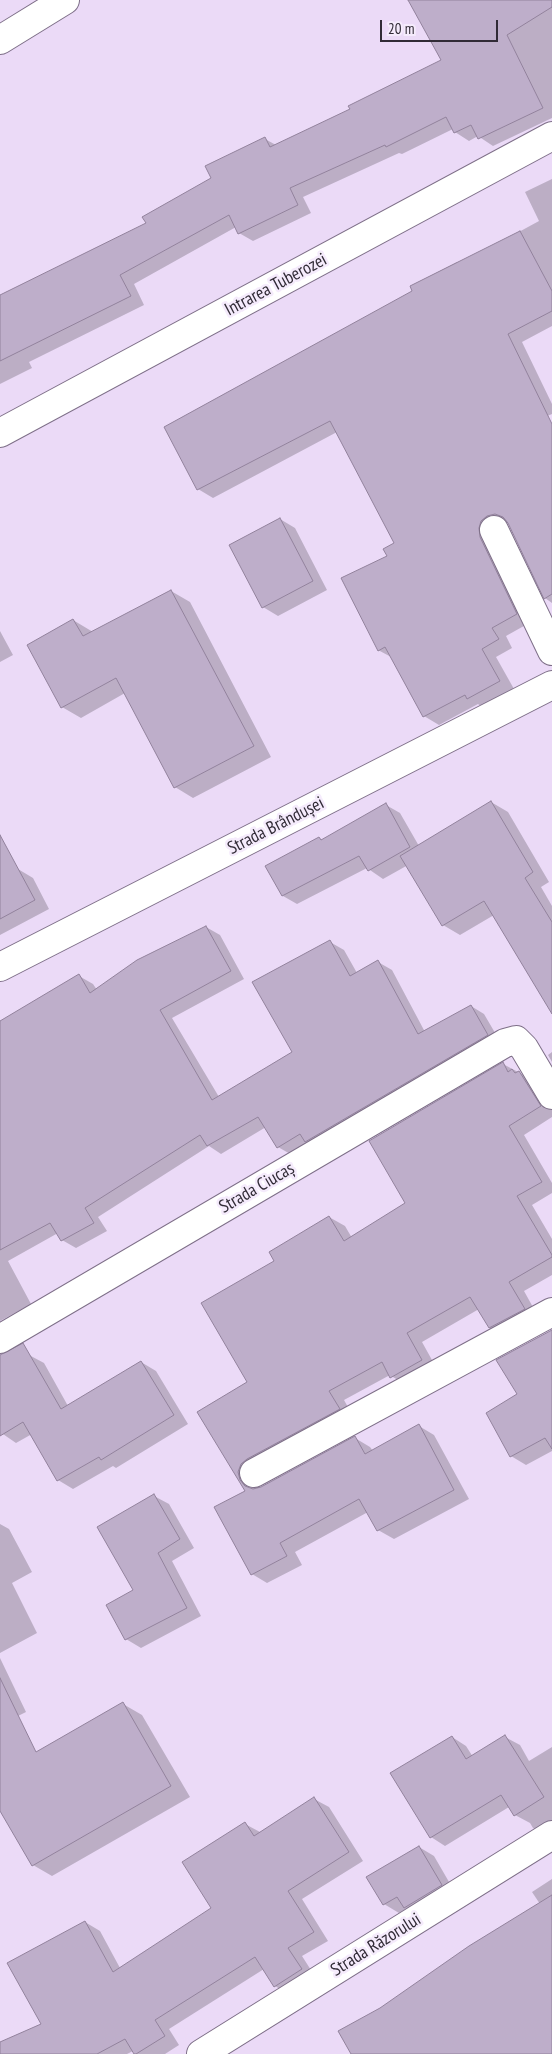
<!DOCTYPE html>
<html>
<head>
<meta charset="utf-8">
<style>
	body { margin:0 }
	#map { position:relative; width:552px; height:2054px; overflow:hidden; background:#ebdaf7; font-family:"PT Sans Narrow",sans-serif }
	canvas { display:block }
	.scale { position:absolute; left:380px; top:20px; width:118px; height:22px; box-sizing:border-box; border:2px solid #312b36; border-top:0; padding-left:6px; font-size:15px; line-height:18px; white-space:nowrap; color:#312b36; -webkit-text-stroke:4px #f5ebfc; paint-order:stroke }
</style>
</head>
<body>
<div id="map">
<canvas width="552" height="2054"></canvas>
<div class="scale">20 m</div>
</div>
<script>
const g = document.querySelector('canvas').getContext('2d');
g.lineJoin = 'round';
function paint(path, color) {
  g.fillStyle = color;
  g.fill(path, 'evenodd');
}
function poly(rows) {
  const path = new Path2D();
  for (const r of rows) {
    path.moveTo(r[0], r[1]);
    for (let i = 2; i < r.length; i += 2) path.lineTo(r[i], r[i + 1]);
  }
  return path;
}
function trace(path, color, width, dash) {
  g.strokeStyle = color;
  g.lineWidth = width;
  g.lineCap = dash ? 'butt' : 'round';
  g.setLineDash(dash || []);
  g.stroke(path);
}
function write(font, color, halo, rows, align = 'center') {
  g.font = font + ' "PT Sans Narrow",sans-serif';
  g.lineWidth = 5;
  g.setLineDash([]);
  g.textBaseline = 'middle';
  g.strokeStyle = halo;
  g.fillStyle = color;
  for (const [text, x, y, turn = 0] of rows) {
    g.save();
    g.translate(x, y);
    g.rotate((+turn || 0) * Math.PI / 180);
    g.textAlign = isNaN(turn) ? turn : align;
    if (halo) g.strokeText(text, 0, 0);
    g.fillText(text, 0, 0);
    g.restore();
  }
}
const shadow = poly([
	[419,0,552,0,552,118,493,146,478,136,469,141,455,132,453,129,402,154,399,153,303,197,311,213,253,241,239,233,236,227,134,284,144,305,29,362,32,368,0,384,0,297,148,223,213,179,265,139,276,145,351,110,443,60],
	[552,179,552,326,522,342,552,404,552,414,545,417,552,431,552,603,545,598,509,523,502,524,531,622,506,636,512,648,496,657,514,689,482,707,478,704,439,725,424,716,393,658,378,650,388,557,395,544,337,432,213,498,198,489,414,291,411,286,457,262,460,264,539,221,525,192],
	[280,519,295,528,327,590,278,616,263,607,230,545],
	[171,591,190,602,271,757,193,798,175,787,125,693,81,718,62,707,73,620,93,632],
	[0,631,13,655,0,662],
	[491,802,508,812,549,882,541,887,552,906,552,1012,494,915,460,935,443,925,408,865,383,879,367,868,297,904,283,896,319,838,323,840,386,805,400,813,419,846],
	[18,869,33,878,49,909,0,935,0,879],
	[206,927,220,935,244,979,172,1018,219,1097,294,1052,330,942,344,950,357,973,378,962,392,970,425,1032,471,1006,484,1014,501,1043,292,1155,278,1147,266,1127,221,1154,209,1146,98,1217,107,1231,76,1248,62,1240,58,1233,8,1261,31,1304,0,1321,0,1022,79,976,93,984,97,990],
	[552,1052,552,1062,548,1055],
	[503,1064,535,1081,552,1109,552,1117,524,1135,552,1183,552,1193,532,1205,552,1239,552,1275,524,1291,539,1318,505,1337,490,1328,479,1309,422,1342,437,1369,407,1386,390,1375,344,1400,354,1418,254,1481,255,1489,261,1488,355,1438,370,1447,373,1451,419,1426,434,1435,469,1499,394,1539,378,1530,368,1512,295,1552,302,1565,267,1583,252,1574,247,1491,199,1412,249,1382,276,1261,329,1217,345,1226,352,1238,406,1203],
	[552,1331,552,1451,526,1465,511,1456,487,1413,519,1394],
	[29,1355,44,1363,68,1406,141,1362,156,1371,188,1424,116,1468,113,1466,73,1489,58,1480,32,1434,16,1443,0,1432,0,1372],
	[154,1496,169,1504,194,1548,172,1561,201,1616,141,1648,126,1639],
	[0,1524,9,1529,32,1572,12,1583,37,1633,0,1653],
	[0,1658,26,1712,0,1725],
	[123,1704,142,1715,190,1797,52,1876,33,1865,0,1809,0,1774],
	[452,1737,466,1746,473,1757,505,1737,520,1745,529,1761,552,1747,552,1835,548,1837,533,1828,530,1823,515,1815,509,1807,445,1846,431,1837],
	[314,1799,329,1807,363,1861,302,1899,328,1941,302,1956,316,1978,290,1995,275,1986,264,1969,169,2029,179,2045,165,2054,136,2054,133,2051,127,2054,0,2054,0,2043,43,2024,85,1922,100,1931,120,1968,213,1909,245,1824,260,1832],
	[419,1847,434,1856,456,1894,420,1916,407,1908,399,1913,384,1904,368,1878],
	[552,1879,552,2054,353,2054,380,2009,540,1904,532,1892]
]);
const building = poly([
	[408,0,552,0,552,7,507,35,543,108,478,139,471,125,454,133,446,117,386,147,385,145,290,188,298,205,238,234,229,215,120,275,131,296,0,361,0,295,146,223,142,217,211,178,205,166,265,137,270,147,350,109,348,106,441,60,408,0],
	[520,231,552,291,552,311,508,334,552,424,552,594,544,599,508,523,503,517,495,514,487,516,481,521,479,528,480,537,517,614,492,628,499,639,482,649,500,681,467,699,465,695,423,717,385,647,378,651,341,578,387,556,383,549,394,543,330,421,197,490,164,427,412,291,410,286,520,231],
	[280,518,313,581,262,608,229,545,280,518],
	[171,590,254,746,174,788,116,678,61,708,27,645,73,619,83,636,171,590],
	[491,801,533,872,525,878,552,922,552,1014,484,901,442,926,400,856,491,801],
	[386,803,410,847,368,871,359,856,282,896,265,866,319,837,321,840,386,803],
	[0,835,35,900,0,919,0,835],
	[206,926,231,971,160,1010,212,1100,292,1052,252,982,330,940,350,976,378,960,418,1034,471,1005,488,1035,305,1142,300,1134,277,1148,258,1117,207,1146,200,1135,85,1208,94,1223,61,1241,50,1223,0,1250,0,1021,79,974,90,993,137,960,206,926],
	[503,1062,508,1072,512,1069,515,1073,519,1071,541,1106,509,1126,542,1182,517,1196,552,1255,552,1257,509,1282,525,1309,489,1328,470,1297,407,1333,422,1360,390,1378,382,1362,329,1391,340,1409,247,1459,241,1464,238,1472,240,1480,245,1486,253,1489,261,1487,355,1436,365,1454,419,1424,454,1490,377,1531,359,1499,280,1543,287,1556,251,1575,214,1507,245,1491,197,1412,247,1382,201,1303,274,1261,269,1252,329,1216,344,1241,405,1203,369,1141,503,1062],
	[552,1330,552,1449,545,1438,510,1457,486,1413,517,1394,496,1360,552,1330],
	[23,1343,61,1409,141,1361,174,1415,101,1460,99,1457,57,1481,23,1422,0,1436,0,1355,23,1343],
	[154,1494,180,1539,158,1553,187,1608,125,1640,106,1605,133,1590,97,1527,154,1494],
	[0,1678,36,1752,123,1702,171,1786,32,1866,0,1811,0,1678],
	[505,1735,544,1797,514,1816,501,1795,430,1838,390,1773,452,1736,466,1759,505,1735],
	[314,1797,349,1852,288,1891,314,1932,288,1948,302,1969,274,1987,255,1957,155,2020,165,2036,136,2054,134,2054,125,2039,97,2054,0,2054,0,2042,41,2024,7,1963,85,1921,113,1972,211,1908,182,1862,245,1822,254,1836,314,1797],
	[419,1846,442,1885,404,1908,397,1897,383,1905,366,1877,419,1846],
	[552,1895,552,2054,351,2054,338,2031,380,2008,469,1946,552,1895]
]);
const minor = poly([
	[0,40,65,0],
	[0,433,552,136],
	[494,530,552,651],
	[0,967,552,685],
	[0,1339,505,1043,516,1040,524,1048,552,1095],
	[254,1473,552,1312],
	[201,2054,552,1835]
]);
const streetNames = [
	["Intrarea Tuberozei",276,285,-28],
	["Strada Brândușei",276,826,-27],
	["Strada Ciucaș",257,1188,-30],
	["Strada Răzorului",376,1945,-32]
];
paint(shadow, '#0003');
paint(building, '#beaeca');
trace(building, '#92829c', 1);
trace(minor, '#7e6f88', 30);
trace(minor, '#fff', 28);
write('18px', '#312b36', '#f5ebfc', streetNames);
</script>
</body>
</html>
